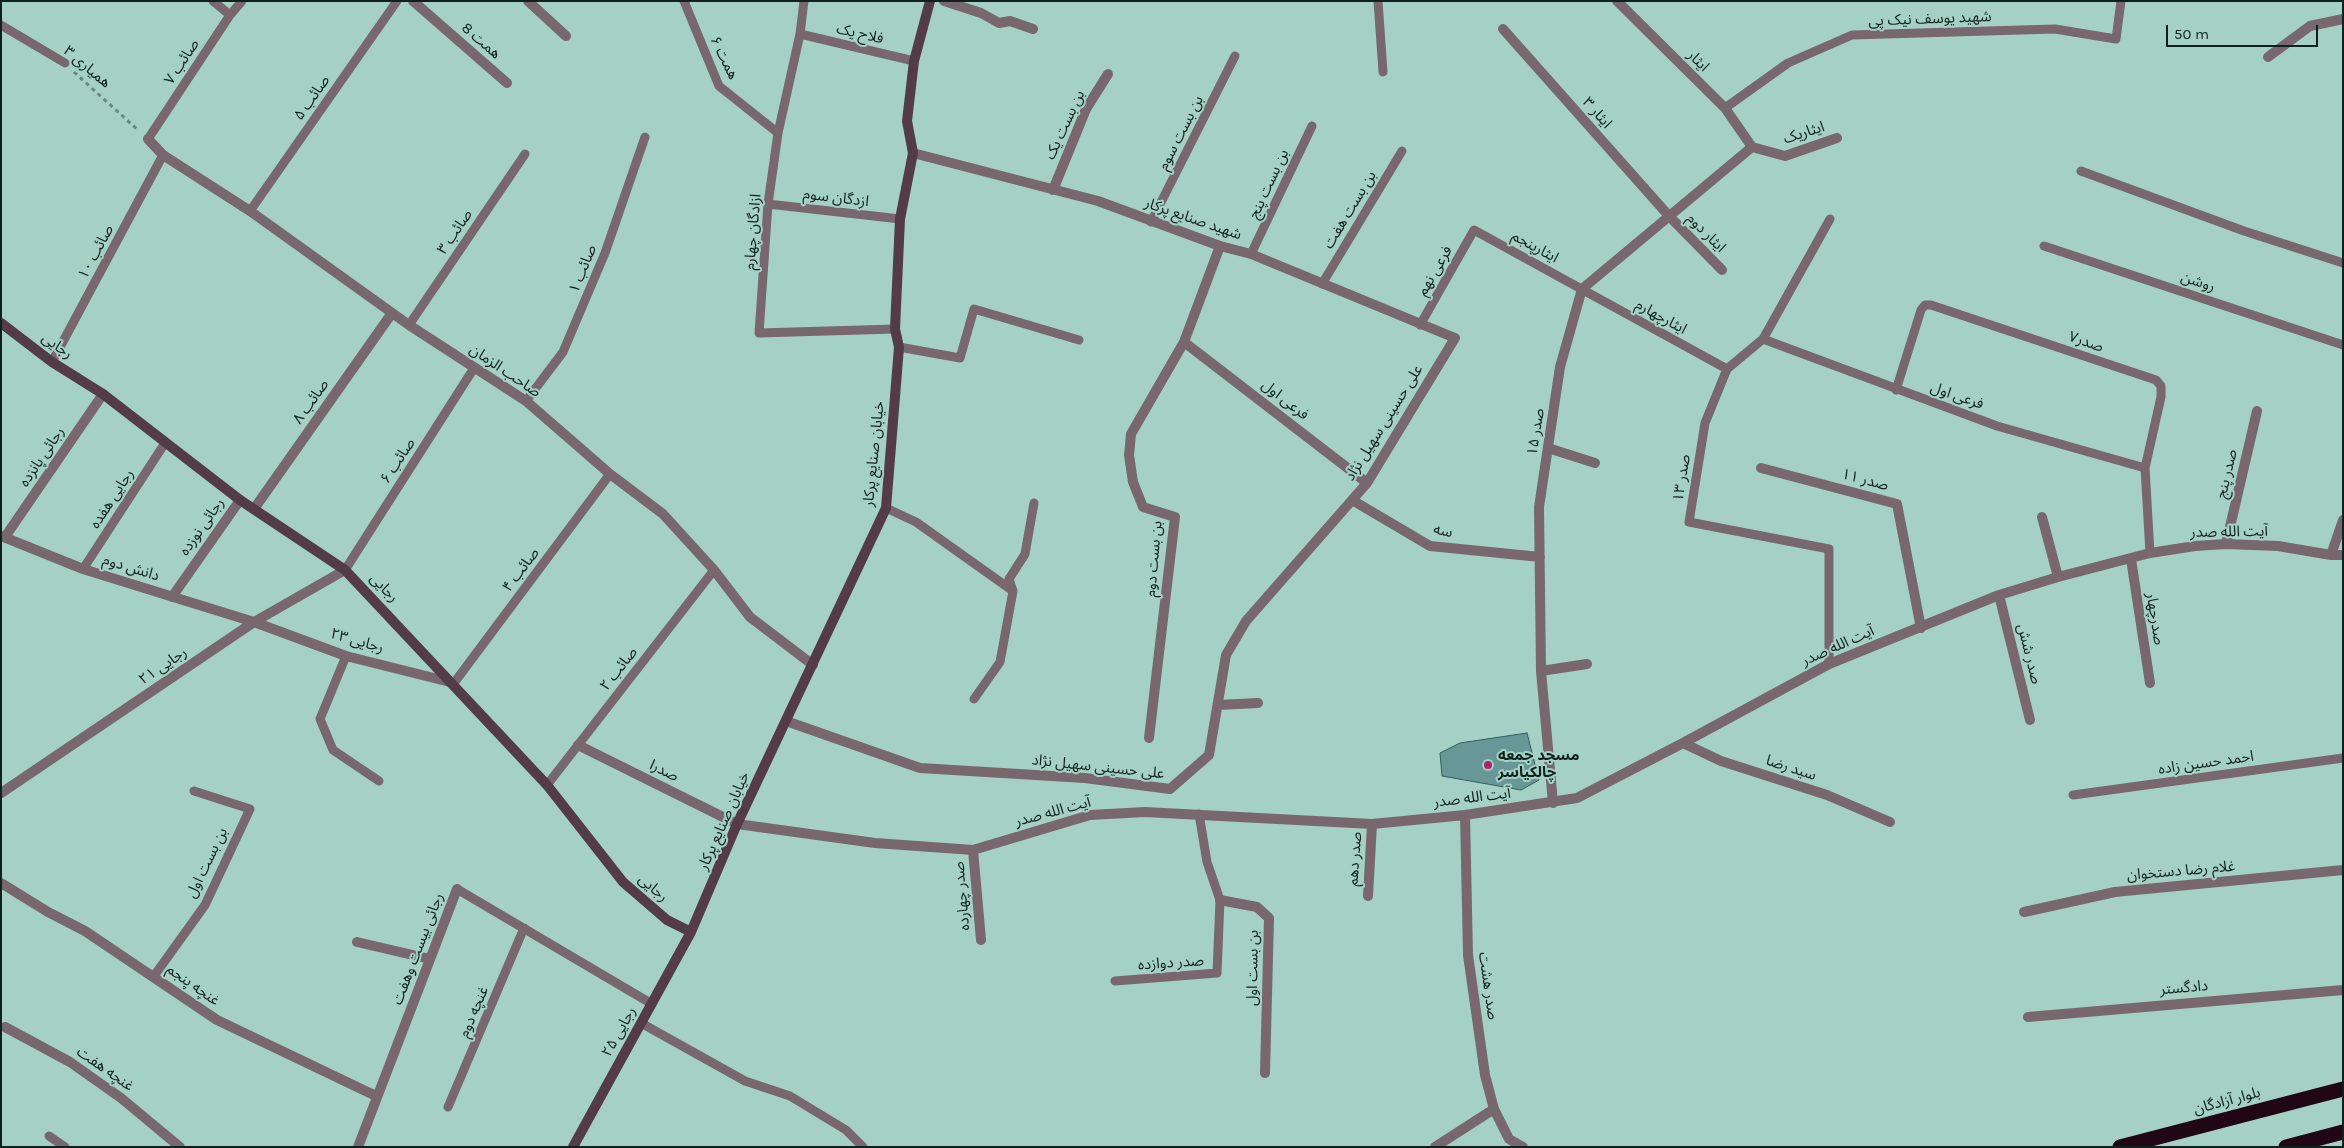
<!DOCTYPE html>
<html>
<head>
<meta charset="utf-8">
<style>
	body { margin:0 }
	#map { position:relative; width:2344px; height:1148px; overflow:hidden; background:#a4d1c3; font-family:Karla,sans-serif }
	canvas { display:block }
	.frame { position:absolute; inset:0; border:2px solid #0f211c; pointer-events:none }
	.scale { position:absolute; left:2166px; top:25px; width:152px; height:22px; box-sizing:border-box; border:2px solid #0f211c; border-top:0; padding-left:6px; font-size:15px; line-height:18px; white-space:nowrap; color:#0f211c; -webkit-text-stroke:4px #a4d1c3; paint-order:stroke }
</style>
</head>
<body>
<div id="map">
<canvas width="2344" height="1148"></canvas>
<div class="frame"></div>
<div class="scale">50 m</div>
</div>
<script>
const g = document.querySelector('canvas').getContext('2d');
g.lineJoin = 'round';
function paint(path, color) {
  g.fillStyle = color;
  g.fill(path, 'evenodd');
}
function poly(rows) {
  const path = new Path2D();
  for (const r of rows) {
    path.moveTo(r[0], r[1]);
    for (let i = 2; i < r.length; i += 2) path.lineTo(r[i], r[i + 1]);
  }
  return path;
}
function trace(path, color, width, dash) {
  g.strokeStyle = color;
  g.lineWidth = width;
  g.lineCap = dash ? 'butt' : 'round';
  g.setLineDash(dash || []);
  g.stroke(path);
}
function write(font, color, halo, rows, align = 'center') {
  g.font = font + ' Karla,"Noto Sans Arabic",sans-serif';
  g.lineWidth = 4;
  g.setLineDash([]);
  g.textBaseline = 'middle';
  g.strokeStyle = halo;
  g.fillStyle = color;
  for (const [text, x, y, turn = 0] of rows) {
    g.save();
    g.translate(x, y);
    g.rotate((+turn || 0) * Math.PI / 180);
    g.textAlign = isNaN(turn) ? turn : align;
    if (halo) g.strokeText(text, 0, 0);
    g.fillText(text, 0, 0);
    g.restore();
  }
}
const building = poly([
	[1527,733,1539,780,1521,790,1442,776,1440,753,1460,743,1527,733]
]);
const path = poly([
	[74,72,138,130]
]);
const lane = poly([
	[213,1,230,15],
	[684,1,719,86,778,133],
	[804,1,800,34,778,133,768,204,759,333,895,329],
	[1378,1,1383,72],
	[1,25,65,63],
	[800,34,914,61],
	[1725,108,1788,63,1852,35,2055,29,2116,39,2121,1],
	[148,139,230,15,242,1],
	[2081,171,2244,231,2343,263],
	[768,204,900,219],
	[250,211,397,1],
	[1151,222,1235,56],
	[2044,246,2343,345],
	[1251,254,1312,126],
	[1322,284,1402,151],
	[409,325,525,154],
	[1420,325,1474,230,1727,369],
	[1763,339,1997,426,2145,468],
	[899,347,960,358,974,309,1079,340],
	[52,362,163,155],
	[1896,390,1921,310,1925,305,1931,305,2156,380,2161,386,2161,397,2145,468,2150,553],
	[526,401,563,352,605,253,645,137],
	[886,508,916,522,1013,591],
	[83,569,165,443],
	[345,570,474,368],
	[346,656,320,719,333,750,379,781],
	[1829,664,1829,549,1689,522,1705,423,1727,369,1763,339,1830,219],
	[454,683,610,474],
	[974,699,1000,662,1013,591,1009,579,1025,554,1034,503],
	[547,785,714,570],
	[2073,795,2343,758],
	[457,889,652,1004],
	[154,976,205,905,250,809,194,791],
	[1115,981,1217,973,1220,900,1207,862,1199,814],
	[641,1023,745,1081,790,1096,846,1130,863,1147],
	[448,1107,524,928],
	[49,1136,65,1147]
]);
const street = poly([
	[413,1,507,83],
	[528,1,566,36],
	[944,1,981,13,999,23,1010,21,1033,29],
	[1617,1,1725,108,1752,147],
	[1503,29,1669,216,1722,270],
	[2268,57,2310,26,2343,19],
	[148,139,163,155,250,211,409,325,526,401,610,474,663,514,714,570,750,617,813,665],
	[1752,147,1785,156,1837,138],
	[1053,190,1086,109,1108,74],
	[1184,342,1367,483],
	[1548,448,1595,463],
	[1761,468,1897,504,1921,628],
	[1352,500,1430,546,1540,557],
	[254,509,392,313],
	[2042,517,2058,577],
	[1,536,83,569,254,622,346,656,454,683],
	[5,537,103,394],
	[2226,544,2257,411],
	[2331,555,2343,520],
	[2131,559,2150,683],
	[1999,595,2030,720],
	[172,597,240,500],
	[1541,671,1587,664],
	[1218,705,1258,703],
	[786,721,920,768,1085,778,1170,789,1209,755,1226,655,1246,621,1367,483,1455,338,1251,254,1220,246,1098,201,913,153],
	[1149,738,1175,517,1143,507,1133,482,1129,455,1131,434,1184,342,1220,246],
	[1683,743,1721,761,1827,795,1890,822],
	[578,745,737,824,875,843,973,850,1090,815,1145,812,1372,824,1465,815,1577,798,1683,743,1829,664,1999,595,2058,577,2150,553,2195,546,2226,544,2278,546,2331,555,2343,555],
	[1,793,254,622,345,570],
	[1553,803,1541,671,1539,507,1560,367,1582,289,1752,147],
	[1465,815,1468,955,1485,1075,1494,1109,1509,1139,1523,1147],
	[973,850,981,940],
	[1,883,48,912,85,931,217,1020,376,1096],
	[1368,896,1372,824],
	[1220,900,1257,907,1269,918,1265,1073],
	[2024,912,2115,892,2343,870],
	[357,942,430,959],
	[2028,1017,2343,990],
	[5,1027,70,1062,121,1098,180,1147],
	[358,1147,457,889],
	[1435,1147,1494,1109]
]);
const secondary = poly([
	[1,323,52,362,103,394,240,500,345,570,547,785,623,882,667,920,691,932],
	[573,1147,691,932,737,824,886,508,899,347,895,329,900,219,913,153,907,121,914,61,930,1]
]);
const highway = poly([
	[2120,1147,2343,1089],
	[2286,1147,2343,1132]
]);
const markers = [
	[1488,765,5,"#a9236b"]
];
const streetNames = [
	["شهید یوسف نیک پی",1930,19,-2],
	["فلاح یک",860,34,13],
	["همت 8",481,41,41],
	["همت ۶",724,58,64],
	["ایثار",1698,61,45],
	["صائب ۷",182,62,-57],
	["همیاری ۳",87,67,40],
	["صائب ۵",312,98,-55],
	["ایثار ۳",1597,113,48],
	["بن بست یک",1065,125,-65],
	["بن بست سوم",1181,133,-63],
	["ایثاریک",1804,133,-18],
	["بن بست پنج",1269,184,-65],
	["ازدگان سوم",836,198,7],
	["بن بست هفت",1350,210,-59],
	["شهید صنایع پرکار",1193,219,19],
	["صائب ۳",455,232,-56],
	["ازادگان چهارم",753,232,-85],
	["ایثار دوم",1706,233,45],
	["ایثارپنجم",1535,247,29],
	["صائب ۱۰",96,252,-62],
	["صائب ۱",583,269,-68],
	["فرعی نهم",1435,271,-60],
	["روشن",2198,282,18],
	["ایثارچهارم",1661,317,29],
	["صدر۷",2086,342,19],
	["رجایی",57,346,35],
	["صاحب الزمان",505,371,34],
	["فرعی اول",1957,396,19],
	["فرعی اول",1285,400,38],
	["صائب ۸",311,402,-55],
	["علی حسینی سهیل نژاد",1384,423,-58],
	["صدر ۱۵",1536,432,-81],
	["خیابان صنایع پرکار",874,454,-84],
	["رجائی پانزده",42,457,-56],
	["صائب ۶",398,461,-57],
	["صدر پنج",2227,474,-77],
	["صدر ۱۳",1682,478,-81],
	["صدر ۱۱",1865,480,15],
	["رجایی هفده",112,499,-57],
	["رجائی نوزده",202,527,-55],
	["سه",1443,531,12],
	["آیت الله صدر",2229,532,-1],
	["بن بست دوم",1154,559,-85],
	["دانش دوم",131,568,17],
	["صائب ۴",521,570,-53],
	["رجایی",384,588,46],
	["صدرچهار",2155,619,81],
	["رجایی ۲۳",357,641,16],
	["آیت الله صدر",1838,646,-24],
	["صدر شش",2029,654,76],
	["رجایی ۲۱",163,666,-34],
	["صائب ۲",619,669,-52],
	["احمد حسین زاده",2206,763,-8],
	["علی حسینی سهیل نژاد",1098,767,6],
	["سید رضا",1791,768,18],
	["صدرا",664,771,26],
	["آیت الله صدر",1472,798,-7],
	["آیت الله صدر",1053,812,-15],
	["خیابان صنایع پرکار",724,821,-66],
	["صدر دهم",1355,859,-86],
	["بن بست اول",207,863,-64],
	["غلام رضا دستخوان",2181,871,-5],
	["رجایی",653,888,41],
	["صدر چهارده",962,896,-95],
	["رجائی بیست وهفت",418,949,-69],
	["صدر دوازده",1171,963,-4],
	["بن بست اول",1253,968,-89],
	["غنچه پنجم",193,985,35],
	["صدر هشت",1488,986,82],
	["دادگستر",2184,988,-5],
	["غنچه دوم",474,1012,-67],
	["رجایی ۲۵",619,1032,-61],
	["غنچه هفت",105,1069,35],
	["بلوار آزادگان",2227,1101,-15]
];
const poiNames = [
	["مسجد جمعه",1498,756],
	["چالکیاسر",1498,773]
];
paint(building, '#679796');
trace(building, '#305f5e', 1);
trace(path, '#688a7f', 3, [4, 4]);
trace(lane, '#78686e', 9);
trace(street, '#78686e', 10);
trace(secondary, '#533c45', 10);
trace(highway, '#210613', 15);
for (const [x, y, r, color] of markers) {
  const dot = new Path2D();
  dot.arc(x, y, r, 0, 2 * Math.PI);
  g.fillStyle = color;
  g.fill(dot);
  trace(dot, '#a4d1c3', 2);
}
write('15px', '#0f211c', '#a4d1c3', streetNames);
write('bold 15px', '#0f211c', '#a4d1c3', poiNames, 'left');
</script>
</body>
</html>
